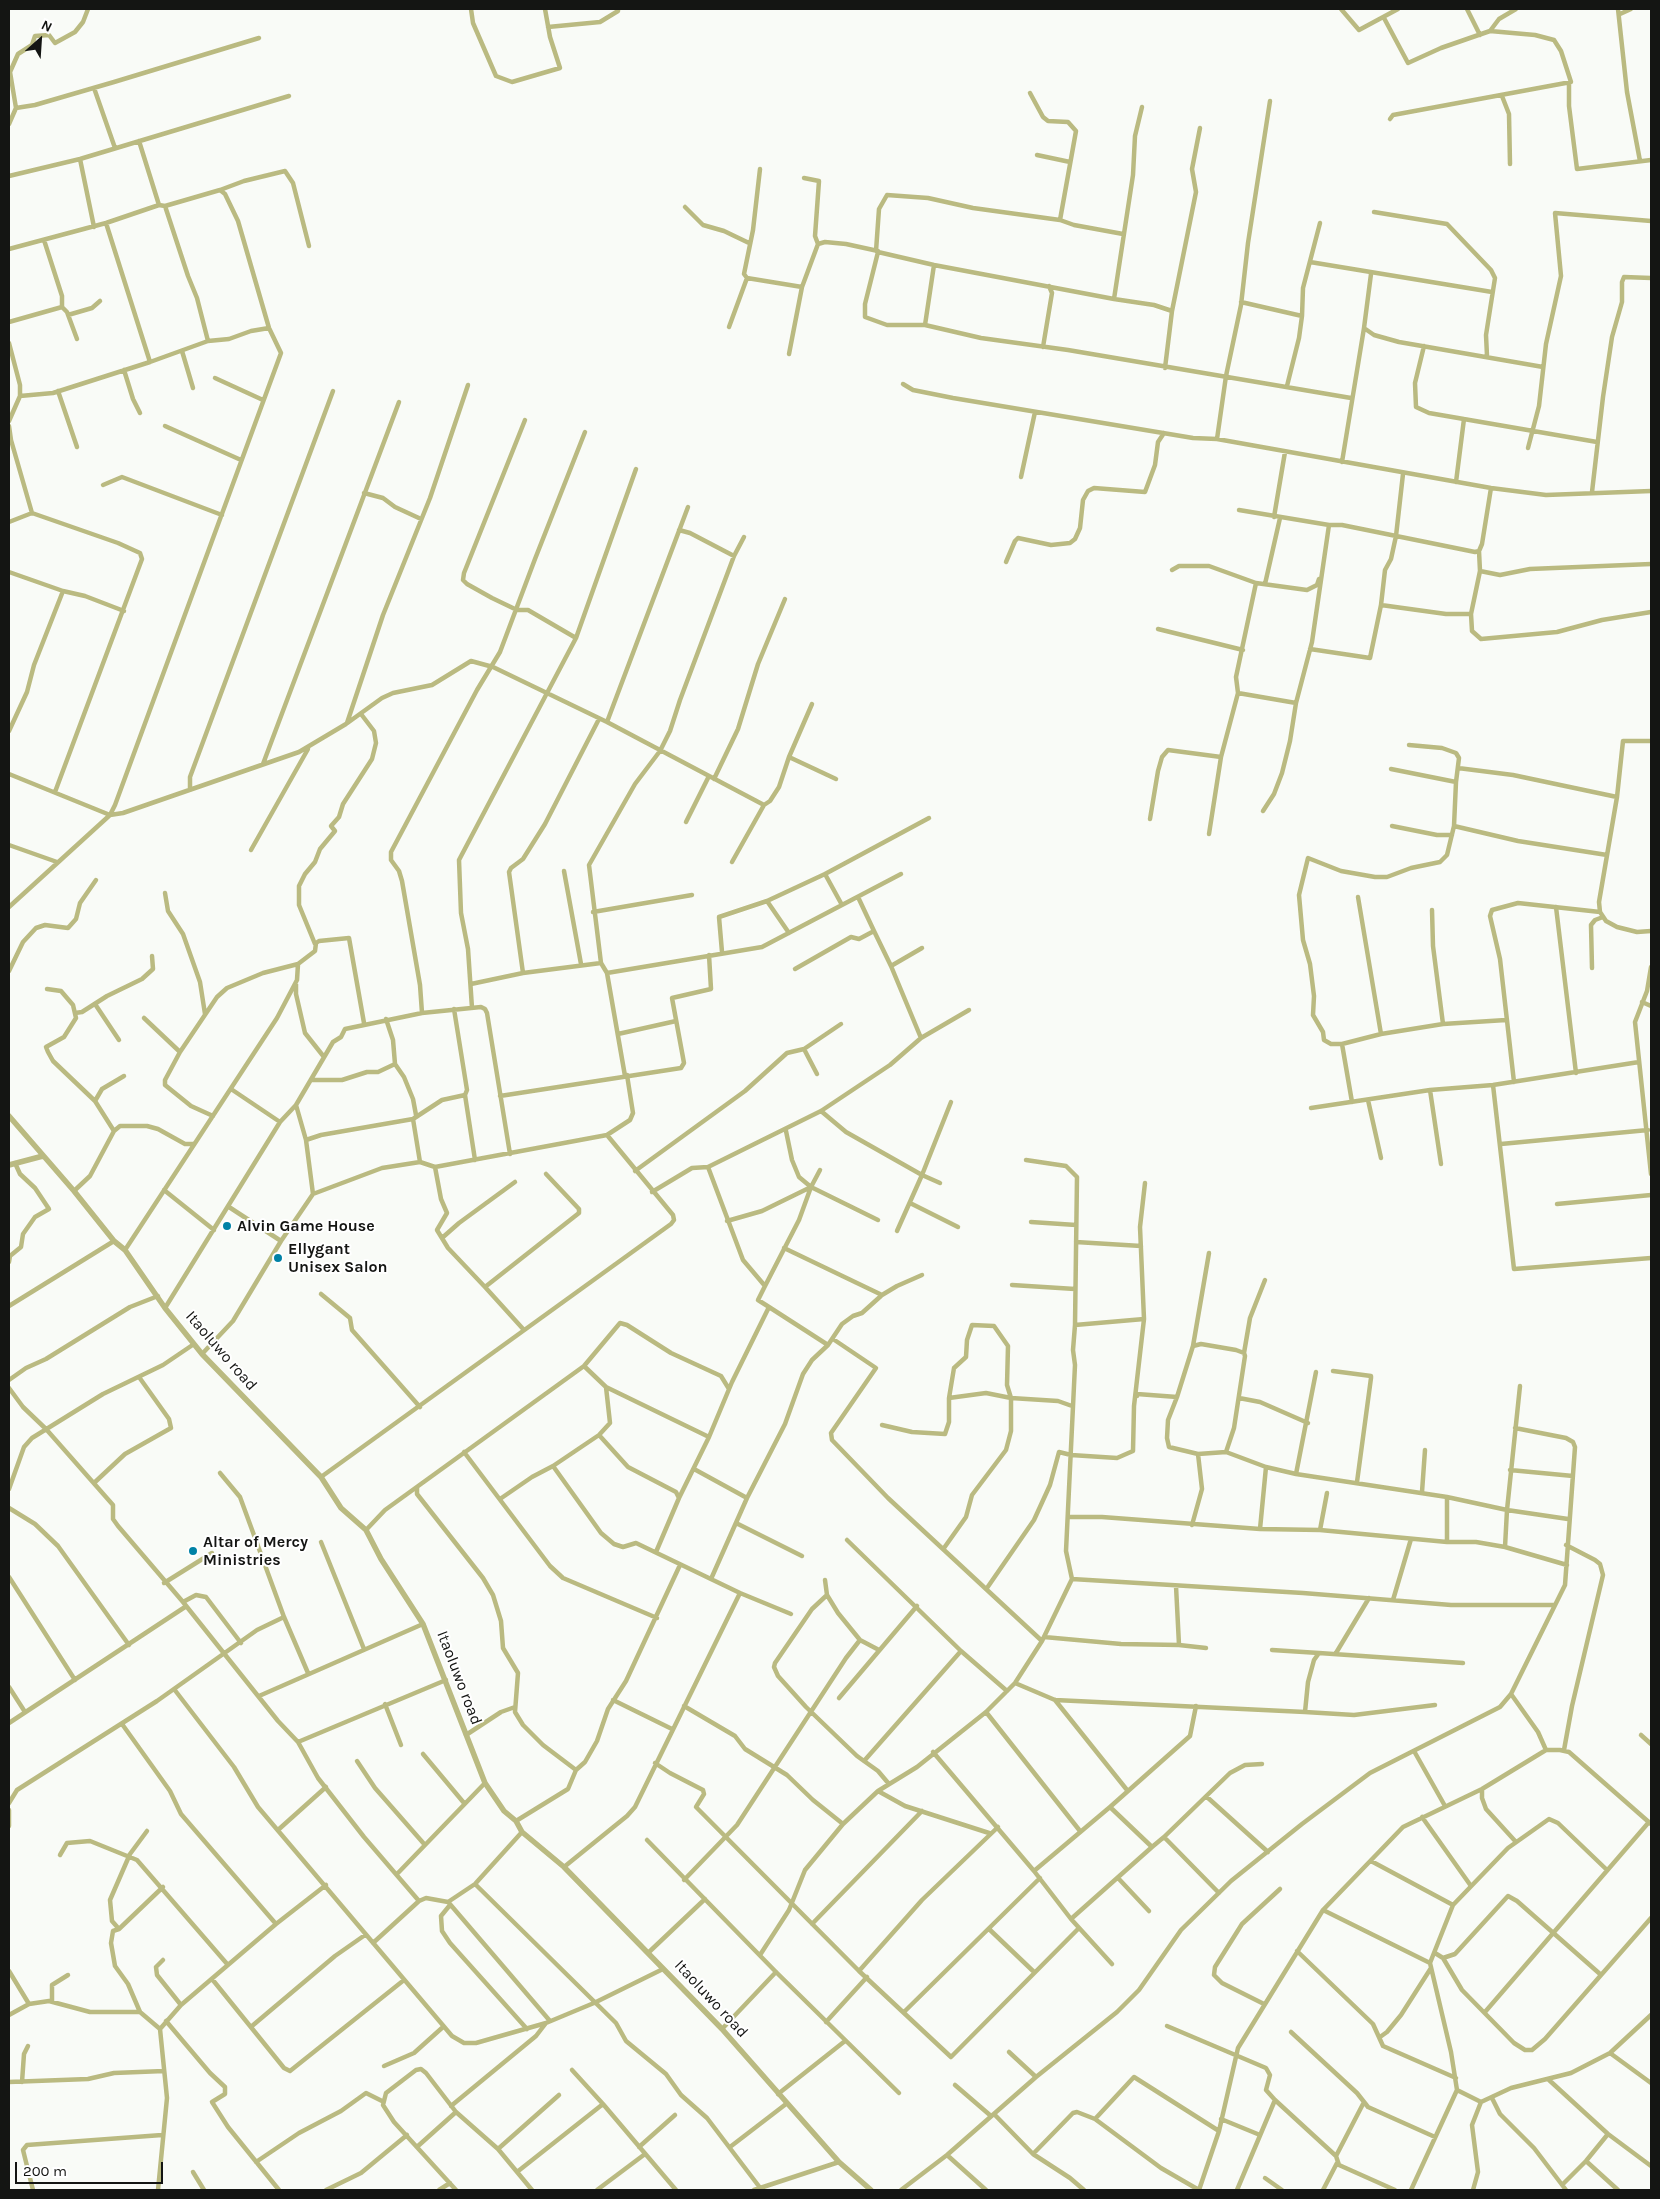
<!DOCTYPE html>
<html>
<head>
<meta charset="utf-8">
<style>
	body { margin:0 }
	#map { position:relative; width:1660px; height:2199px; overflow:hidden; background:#f9fbf7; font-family:Karla,sans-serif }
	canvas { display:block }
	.frame { position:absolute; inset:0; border:10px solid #141513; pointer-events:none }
	.north { position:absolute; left:15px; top:15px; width:50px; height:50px; -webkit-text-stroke:4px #fff; paint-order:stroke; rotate:26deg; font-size:14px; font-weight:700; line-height:20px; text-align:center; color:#141513 }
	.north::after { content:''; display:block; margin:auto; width:18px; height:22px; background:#141513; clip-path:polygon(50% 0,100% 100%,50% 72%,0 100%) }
	.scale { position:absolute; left:15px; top:2162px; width:148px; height:22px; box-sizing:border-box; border:2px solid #141513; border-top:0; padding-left:6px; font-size:15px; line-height:18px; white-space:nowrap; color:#141513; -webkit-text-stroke:4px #fff; paint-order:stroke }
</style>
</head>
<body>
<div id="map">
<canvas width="1660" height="2199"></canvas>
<div class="frame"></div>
<div class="north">N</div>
<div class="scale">200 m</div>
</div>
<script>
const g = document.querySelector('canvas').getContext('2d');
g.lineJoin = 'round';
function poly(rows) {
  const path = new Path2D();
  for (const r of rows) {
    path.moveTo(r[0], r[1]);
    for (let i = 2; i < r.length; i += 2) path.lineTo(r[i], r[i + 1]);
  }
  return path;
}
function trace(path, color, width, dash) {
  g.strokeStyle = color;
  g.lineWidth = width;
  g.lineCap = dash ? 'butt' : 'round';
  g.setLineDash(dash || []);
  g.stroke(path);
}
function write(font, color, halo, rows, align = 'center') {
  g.font = font + ' Karla,sans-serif';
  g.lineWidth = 4;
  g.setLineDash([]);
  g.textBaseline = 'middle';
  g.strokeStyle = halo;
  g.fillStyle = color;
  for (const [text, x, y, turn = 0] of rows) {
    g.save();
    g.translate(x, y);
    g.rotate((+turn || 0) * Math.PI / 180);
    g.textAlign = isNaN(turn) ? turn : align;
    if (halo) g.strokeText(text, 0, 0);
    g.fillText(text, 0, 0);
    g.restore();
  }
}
const minor = poly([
	[471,9,473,23,496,76,512,82,560,68,550,37,545,9],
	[1341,9,1359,30,1398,9],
	[1467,9,1480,35],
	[1618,9,1627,92,1640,161],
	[1620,14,1631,9],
	[1384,18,1408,63,1441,48,1490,31,1499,19,1516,9],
	[548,27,600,22,618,11,618,9],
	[1569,84,1569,106,1577,169,1651,160],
	[94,88,115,148],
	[1030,93,1043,117,1048,121,1068,122,1076,131,1060,220,1074,225,1123,234],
	[1502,96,1509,114,1510,164],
	[1142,107,1135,136,1133,175,1114,299,1154,305,1172,311,1165,368],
	[16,108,35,105,114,82,259,38],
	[1390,119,1393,115,1571,82,1561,51,1554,40,1535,35,1490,31],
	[9,124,16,108,10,72,18,54,32,45,35,36,49,35,55,43,75,32,83,22,88,9],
	[139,141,159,205],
	[1037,155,1070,162],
	[80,159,94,227],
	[760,169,753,230,744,274,747,278,802,287],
	[9,176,80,159,289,96],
	[220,190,244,181,285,171,293,183,309,246],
	[685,207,703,225,724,231,749,243],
	[1374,212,1447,224,1491,270,1495,278,1486,335,1487,356],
	[106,223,150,362,208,341],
	[818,244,825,242,846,244,878,251],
	[9,249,106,223,159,205,165,206],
	[876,251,879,209,887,195,928,198,973,208,1060,220],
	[1310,262,1492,292],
	[934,265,925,325,981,338,1068,350,1351,398],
	[1371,274,1364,328,1374,335,1399,342,1543,367],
	[1241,302,1302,316,1299,338,1287,386],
	[62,307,67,312,77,339],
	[1172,311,1196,192,1192,169,1200,128],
	[68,315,92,308,100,301],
	[1302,316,1303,288,1320,223],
	[9,322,62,307,62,296,44,240],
	[925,325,887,325,865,317,865,304,878,252,934,265,1114,299],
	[729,327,747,278],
	[9,343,20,385,20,396,9,421],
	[1424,346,1415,383,1416,407,1429,413,1597,442],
	[1043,347,1052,293,1049,286],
	[182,351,193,388],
	[789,354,802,287,818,244,815,236,819,181,804,178],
	[124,370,133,399,140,413],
	[215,378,263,400],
	[903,384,913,390,953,398,1193,438,1217,439,1491,488,1546,495,1651,491],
	[58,391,77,447],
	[20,396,53,393,150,362],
	[525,420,464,573,463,580,467,584,492,598,517,610,528,610,576,638],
	[9,426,11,440,32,513,9,522],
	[165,426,241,460],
	[1217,439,1226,376,1241,305,1248,243,1270,101],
	[1528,448,1539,406,1546,344,1561,276,1555,213,1651,221],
	[1342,462,1364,328],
	[1403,474,1396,536,1391,559,1385,570,1381,605,1446,614,1471,614,1480,571],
	[1021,477,1035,412],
	[1456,482,1464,419],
	[103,485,122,477,222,515],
	[1592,492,1603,397,1612,337,1622,302,1622,282,1624,277,1651,278],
	[364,493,383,498,395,507,421,519],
	[1239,510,1329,525,1342,525,1475,552,1479,551,1482,544,1491,488],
	[32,513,118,543,140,553,142,559,55,792],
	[1274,517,1285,452],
	[679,530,690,533,734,556],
	[1479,551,1480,571,1500,575,1530,569,1651,564],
	[1006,562,1015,541,1018,538,1051,545,1070,543,1075,539,1080,528,1083,500,1088,491,1094,488,1145,492,1155,465,1158,442,1164,433],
	[1172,570,1179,566,1209,566,1256,583],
	[9,572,63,591,85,596,124,611],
	[1265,584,1280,518],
	[1471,614,1472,631,1481,639,1557,632,1602,620,1651,612],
	[1158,629,1243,650],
	[1310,649,1370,658,1381,605],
	[1238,693,1296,703],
	[607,722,688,507],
	[347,723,383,615,430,498,468,385],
	[9,731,27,692,34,665,63,591],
	[1651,741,1623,741,1617,797,1599,902,1600,912,1606,921,1617,927,1637,932,1651,931],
	[789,757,836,779],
	[263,764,399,402],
	[1458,768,1513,775,1617,797],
	[1391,769,1456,782,1459,758,1456,753,1442,748,1409,745],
	[9,774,110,815,123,813,299,752,346,724,382,698,393,693,432,685,471,661,493,667,607,722,764,805,770,801,779,787,789,757,812,704],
	[714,779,738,729,758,664,785,599],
	[1456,782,1454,826,1447,855,1440,862,1411,868,1387,877,1375,877,1341,871,1308,858,1299,895,1303,940,1310,964,1314,996,1313,1015,1323,1032,1324,1040,1331,1044,1342,1044,1381,1034,1443,1024,1506,1020],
	[190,790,190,777,333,391],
	[1263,811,1274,794,1282,773,1290,741,1296,703,1312,642,1329,525],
	[1150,819,1158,771,1162,757,1168,750,1221,757,1238,693,1236,677,1256,583,1307,590,1317,585,1319,579],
	[686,822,709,776],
	[1392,826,1437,835,1452,835],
	[1454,826,1518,841,1607,855],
	[1209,834,1221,757],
	[9,845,57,862],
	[251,850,308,749],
	[732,862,764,805],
	[564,871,581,964],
	[825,874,842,905],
	[165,893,168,911,183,934,200,982,205,1014],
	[858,897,874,931],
	[1358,897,1381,1034],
	[767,901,789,933],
	[9,907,110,815,115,805,281,353,269,328,238,221,225,194,220,190,165,206,188,276,197,298,208,341,229,339,251,331,269,328],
	[1556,907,1576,1073],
	[1432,910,1433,946,1443,1024],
	[593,912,692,895],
	[315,944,299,905,299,886,305,874,315,862,320,849,335,831,331,826,339,817,343,804,372,759,376,743,374,731,361,714],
	[722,952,719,917,767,901,825,874,929,818],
	[1651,967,1647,991,1635,1022,1651,1174],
	[1592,968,1591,925,1595,920,1603,917],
	[795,969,851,937,859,939,874,931,891,966],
	[9,971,23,942,36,928,45,925,68,928,76,919,80,903,96,880],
	[523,973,509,872,511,868,523,859,545,824,599,719],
	[607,973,762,947,901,874],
	[296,984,296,994,305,1033,324,1057],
	[471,984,523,973,601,963],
	[47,989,61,991,73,1005,76,1018,64,1037,46,1047,48,1052,53,1061,95,1101,114,1131],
	[1642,1002,1651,1006],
	[95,1004,119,1040],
	[472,1008,468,949,461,913,459,860,576,638,636,469],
	[75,1013,82,1012,107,996,142,979,153,969,152,956],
	[422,1013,420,985,402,881,399,871,391,860,391,852,477,690,500,652,535,559,585,432],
	[144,1018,180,1052],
	[386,1019,393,1040,395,1064,404,1077,413,1099,416,1115],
	[618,1034,676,1021],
	[921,1038,891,966,922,948],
	[1342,1044,1352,1102],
	[804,1049,817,1074],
	[625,1076,607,973,601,963,589,865,635,784,660,751,670,731,680,700,734,556,744,537],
	[311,1080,342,1080,367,1072,378,1072,395,1064],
	[1514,1082,1500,959,1490,916,1492,910,1518,903,1600,912],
	[1493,1085,1514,1269,1651,1258],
	[231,1089,280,1122],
	[1430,1090,1441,1164],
	[465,1095,475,1160],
	[500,1096,681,1068,684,1063,672,998,711,989,709,955],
	[1368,1100,1381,1158],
	[95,1101,102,1089,124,1076],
	[1311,1108,1430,1090,1493,1085,1639,1062],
	[821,1111,846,1132,922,1175,951,1102],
	[213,1116,191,1106,165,1085,165,1080,180,1052,217,997,227,988,263,973,298,964],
	[413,1119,442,1100,465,1095,467,1090,454,1009],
	[786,1131,792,1160,799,1177,811,1187,878,1220],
	[306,1140,321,1135,413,1119,420,1162],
	[1501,1144,1648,1130],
	[435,1167,441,1199,447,1213,437,1230,448,1248,485,1287],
	[708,1167,743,1260,765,1286,799,1220,811,1187,820,1170],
	[635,1171,745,1091,787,1053,804,1049,841,1024],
	[164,1190,214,1230],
	[74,1191,90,1176,114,1131,120,1126,147,1126,158,1129,185,1144,193,1144],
	[652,1192,692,1168,708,1167,821,1111,890,1065,921,1038,969,1010],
	[313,1194,382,1168,420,1162,435,1167,607,1135],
	[910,1203,958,1227],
	[1557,1204,1651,1195],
	[229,1207,281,1241],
	[727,1221,762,1211,811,1187],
	[1031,1222,1076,1225],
	[897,1231,922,1175,940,1183],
	[442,1238,459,1223,515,1182],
	[1076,1242,1141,1246],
	[784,1248,882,1295],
	[125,1250,277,1018,297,980,298,964,315,951,316,943,319,941,349,938,364,1023],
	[9,1262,10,1256,21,1247,23,1234,35,1217,49,1209,35,1188,20,1174,15,1163],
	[1012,1285,1075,1289],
	[321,1294,350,1318,352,1330,420,1407],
	[9,1306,114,1241],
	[769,1307,828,1345],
	[165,1308,280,1122,296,1105,333,1042,341,1037,345,1029,422,1013,481,1007,485,1009,487,1013,510,1154],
	[1144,1319,1140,1227,1145,1183],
	[524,1330,485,1287,579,1213,579,1209,546,1174],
	[833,1339,876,1368,831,1433,832,1440,888,1498,1042,1641],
	[1193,1346,1201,1344,1236,1350,1244,1353,1245,1356,1234,1428,1226,1452],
	[1244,1353,1250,1318,1265,1280],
	[202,1354,233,1321,281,1241,313,1194,306,1140,296,1105],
	[584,1366,620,1323,627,1325,671,1353,721,1376,729,1389],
	[1333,1371,1371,1376,1371,1378,1357,1482],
	[9,1380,26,1368,46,1359,130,1307,158,1296],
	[1520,1386,1507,1510,1568,1519],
	[606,1387,610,1423,599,1435,553,1466,601,1533,614,1544,623,1547,636,1543,740,1593,791,1614],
	[9,1388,23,1407,46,1429,113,1505,113,1519,118,1526,183,1602,278,1721,298,1742,318,1778,364,1837,419,1901],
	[1137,1396,1137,1394,1177,1397,1193,1346,1209,1253],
	[1177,1397,1168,1420,1167,1438,1169,1447,1198,1454,1226,1452,1266,1467],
	[1239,1398,1260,1402,1308,1423],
	[882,1425,912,1432,945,1434,949,1422,949,1398,986,1393,1011,1398,1058,1401,1072,1406],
	[599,1435,628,1467,676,1492,679,1498,656,1552],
	[464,1452,550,1566,563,1578,657,1618],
	[694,1469,747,1498],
	[1510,1470,1573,1476],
	[220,1473,240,1497,284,1617,308,1673],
	[1296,1474,1316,1372],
	[321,1477,671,1224,674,1220,673,1215,607,1135,630,1120,633,1113,627,1075],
	[94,1483,125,1454,171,1428,169,1419,139,1377],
	[417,1488,417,1494,483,1578,493,1595,501,1621,503,1648,518,1673,515,1712,523,1725,543,1745,576,1770],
	[9,1489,24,1447,32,1438,103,1394,163,1365,194,1344],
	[1422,1492,1425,1450],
	[1447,1497,1447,1542],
	[679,1498,709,1437,732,1382,769,1307,758,1300,765,1286],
	[500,1499,532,1477,553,1466],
	[9,1508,35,1524,58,1546,129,1645],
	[1068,1517,1102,1517,1260,1529,1320,1530,1447,1542,1476,1542,1505,1547,1567,1565],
	[736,1523,802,1556],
	[1192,1525,1202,1489,1198,1454],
	[1260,1529,1266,1467,1296,1474,1447,1497,1507,1510,1505,1547],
	[366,1530,385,1510,584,1366,606,1387,709,1437],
	[1320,1530,1327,1493],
	[847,1540,961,1651,1007,1691],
	[321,1542,364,1649],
	[944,1548,966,1517,972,1495,1006,1450,1011,1431,1011,1398,1007,1385,1008,1346,994,1326,972,1325,967,1340,966,1357,954,1368,949,1398],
	[9,1577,75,1680],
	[711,1579,747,1498,785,1424,803,1374,812,1360,828,1345,842,1324,853,1316,862,1313,882,1295,897,1286,922,1275],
	[1072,1579,1303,1593,1451,1605,1555,1605],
	[825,1580,827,1595,838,1613,860,1640,879,1650],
	[164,1583,212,1553],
	[987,1588,1034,1520,1050,1485,1059,1452,1071,1455,1117,1458,1133,1451,1134,1406,1144,1319,1075,1325],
	[827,1595,812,1609,775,1663,774,1667,778,1676,806,1707,857,1756,878,1771,889,1784],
	[1393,1600,1411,1539],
	[183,1602,196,1595,206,1597,241,1643],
	[1044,1637,1121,1644,1179,1645,1176,1586],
	[1179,1645,1206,1648],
	[1272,1650,1319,1653],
	[1336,1653,1369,1598],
	[1015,1683,1055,1700,1305,1712],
	[9,1687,25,1712],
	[174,1689,234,1767,258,1807,452,2036,464,2043,476,2043,546,2023],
	[1511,1694,1538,1732,1546,1750],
	[259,1696,423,1624],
	[839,1698,917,1606],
	[613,1700,672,1729],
	[1055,1700,1127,1790],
	[385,1704,401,1745],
	[1435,1705,1354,1715,1305,1712,1308,1682,1314,1660,1319,1653,1463,1663],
	[684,1706,735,1736,745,1749,787,1775,813,1800,843,1824],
	[986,1712,1080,1831],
	[9,1723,185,1607],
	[122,1724,170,1791,181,1814,276,1924],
	[466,1735,501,1712,515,1707],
	[1641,1735,1651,1744],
	[298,1742,446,1680],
	[1564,1750,1572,1706,1603,1575,1600,1564,1595,1560,1566,1545],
	[1414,1751,1445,1806],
	[933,1752,1034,1871,1071,1919,1112,1964],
	[423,1754,464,1803],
	[357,1761,375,1788,425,1845],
	[864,1761,961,1651],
	[655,1763,670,1773,703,1790,704,1794,696,1807,859,1971,951,2057,1079,1928],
	[1482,1789,1482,1798,1486,1809,1516,1842],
	[878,1791,905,1806,989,1833],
	[1207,1797,1268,1852],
	[9,1803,17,1790,157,1701,257,1630,284,1617],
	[1110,1807,1190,1736,1196,1706],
	[9,1810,9,1826],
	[1422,1817,1471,1886],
	[516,1821,568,1789,576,1770,585,1762,597,1741,608,1709,626,1681,680,1565],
	[278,1830,326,1787],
	[1164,1837,1230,1773,1245,1765,1262,1764],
	[647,1840,776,1972,899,2093],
	[60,1855,67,1843,90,1841,137,1860,228,1965],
	[1371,1861,1453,1905],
	[564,1867,627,1816,635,1807,740,1593],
	[1034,1871,1110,1807,1152,1847,1164,1837,1219,1893],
	[397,1874,485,1783],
	[1118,1878,1149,1911],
	[684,1880,737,1825,846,1658,860,1640],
	[475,1884,616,2023,626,2041,666,2074,681,2095,707,2118,761,2189],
	[449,1903,550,2021],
	[450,1905,441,1916,442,1931,450,1943,527,2029],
	[1323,1910,1430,1963],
	[1071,1919,1152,1847],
	[812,1924,922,1811],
	[119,1929,112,1921,110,1900,130,1854,147,1831],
	[989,1929,1033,1971],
	[373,1943,419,1901,426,1898,448,1902,475,1884,522,1832],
	[1297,1951,1373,2024,1383,2046,1456,2078],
	[648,1953,705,1899],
	[1435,1953,1443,1958,1462,1990,1514,2043,1525,2050,1532,2050,1545,2039,1651,1918],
	[760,1955,789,1910,805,1870,843,1824,878,1791,917,1767,986,1712,1015,1683,1042,1641,1072,1579,1066,1551,1075,1365,1073,1350,1075,1325,1077,1177,1066,1166,1026,1160],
	[1443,1958,1455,1954,1508,1896,1517,1901,1600,1974],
	[163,1960,156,1967,157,1975,181,2005],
	[9,1971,29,2004],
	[859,1971,922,1900,998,1827],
	[212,1979,284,2068,290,2071,404,1980],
	[52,2001,52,1985,68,1975],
	[1264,2004,1222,1983,1214,1975,1215,1967,1242,1924,1280,1889],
	[904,2012,1040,1878],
	[1485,2012,1649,1822],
	[9,2015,29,2004,49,2001,90,2012,140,2012],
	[166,2021,210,2073,225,2087,225,2094,212,2102,228,2127,279,2190],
	[826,2022,867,1977],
	[252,2026,335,1956,365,1935],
	[1167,2026,1266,2068,1270,2075,1266,2090,1275,2100,1336,2156,1339,2165,1395,2190],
	[160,2029,140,2012,128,1984,115,1966,111,1943,113,1931,119,1929,163,1887],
	[722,2029,776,1972],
	[1291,2032,1357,2093,1368,2107,1435,2137],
	[1380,2037,1387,2032,1401,2015,1431,1968],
	[1009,2052,1036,2077],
	[1610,2053,1651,2083],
	[384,2066,414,2053,443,2027],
	[572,2070,603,2104],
	[1549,2080,1608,2134,1651,2166],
	[9,2082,88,2079,114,2073,164,2071],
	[22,2082,24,2054,28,2046],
	[955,2085,991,2116],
	[1457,2090,1451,2052,1430,1963,1453,1905,1508,1848,1549,1819,1558,1823,1607,1870],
	[778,2094,845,2041],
	[1492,2098,1500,2114,1534,2148,1566,2190],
	[451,2106,536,2036,546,2023,594,2003,663,1969],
	[994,2114,1033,2154,1070,2178,1084,2190],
	[1095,2119,1134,2077,1219,2131],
	[1221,2119,1260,2135],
	[418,2146,456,2112],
	[639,2147,675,2115],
	[730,2147,786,2104],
	[498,2149,559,2095],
	[1033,2154,1073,2113,1077,2112,1095,2119,1161,2168,1199,2190],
	[947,2155,986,2190],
	[1336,2156,1363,2104],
	[1586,2161,1618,2190],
	[256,2162,299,2133,341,2111,366,2093,382,2101],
	[193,2172,204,2190],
	[517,2172,603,2104,676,2190],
	[1265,2178,1282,2190],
	[1563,2184,1586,2161,1608,2134],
	[33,2190,23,2150,27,2145,162,2135],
	[158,2190,167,2098,160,2029,181,2005,276,1924,326,1885],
	[326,2190,361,2173,407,2135],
	[439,2190,450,2183],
	[456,2190,394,2122,383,2105,386,2093,416,2070,421,2069,426,2073,456,2112,498,2149,532,2190],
	[597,2190,645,2154],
	[754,2190,839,2162],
	[901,2190,947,2155,1036,2077,1117,2012,1139,1990,1181,1930,1231,1881,1302,1824,1370,1773,1500,1707,1511,1694,1565,1585,1575,1447,1573,1442,1566,1438,1515,1428],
	[1199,2190,1219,2131,1238,2048,1323,1910,1403,1827,1482,1789,1546,1750,1560,1750,1569,1752,1651,1824],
	[1237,2190,1275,2100],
	[1323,2190,1337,2163],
	[1411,2190,1457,2090,1481,2102,1511,2088,1571,2073,1610,2053,1651,2015],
	[1473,2190,1478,2172,1472,2125,1481,2102]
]);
const tertiary = poly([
	[9,1116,74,1191,114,1241,125,1250,165,1308,202,1354,321,1477,341,1508,366,1530,381,1559,423,1624,485,1783,504,1811,516,1821,522,1832,564,1867,722,2029,839,2162,871,2190],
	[9,1165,43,1156]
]);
const markers = [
	[227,1226,5,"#0082a6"],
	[278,1258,5,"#0082a6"],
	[193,1551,5,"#0082a6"]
];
const poiNames = [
	["Alvin Game House",237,1226],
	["Ellygant",288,1249],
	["Unisex Salon",288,1267],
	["Altar of Mercy",203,1542],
	["Ministries",203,1560]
];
const streetNames = [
	["Itaoluwo road",221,1351,49],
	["Itaoluwo road",459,1678,69],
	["Itaoluwo road",711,1999,47]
];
trace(minor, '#baba81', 4.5);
trace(tertiary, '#baba81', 5.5);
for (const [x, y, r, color] of markers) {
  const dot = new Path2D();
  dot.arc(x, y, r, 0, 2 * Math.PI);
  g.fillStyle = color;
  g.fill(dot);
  trace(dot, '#fff', 2);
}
write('bold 16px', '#141513', '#fff', poiNames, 'left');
write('16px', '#141513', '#fff', streetNames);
</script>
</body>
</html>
